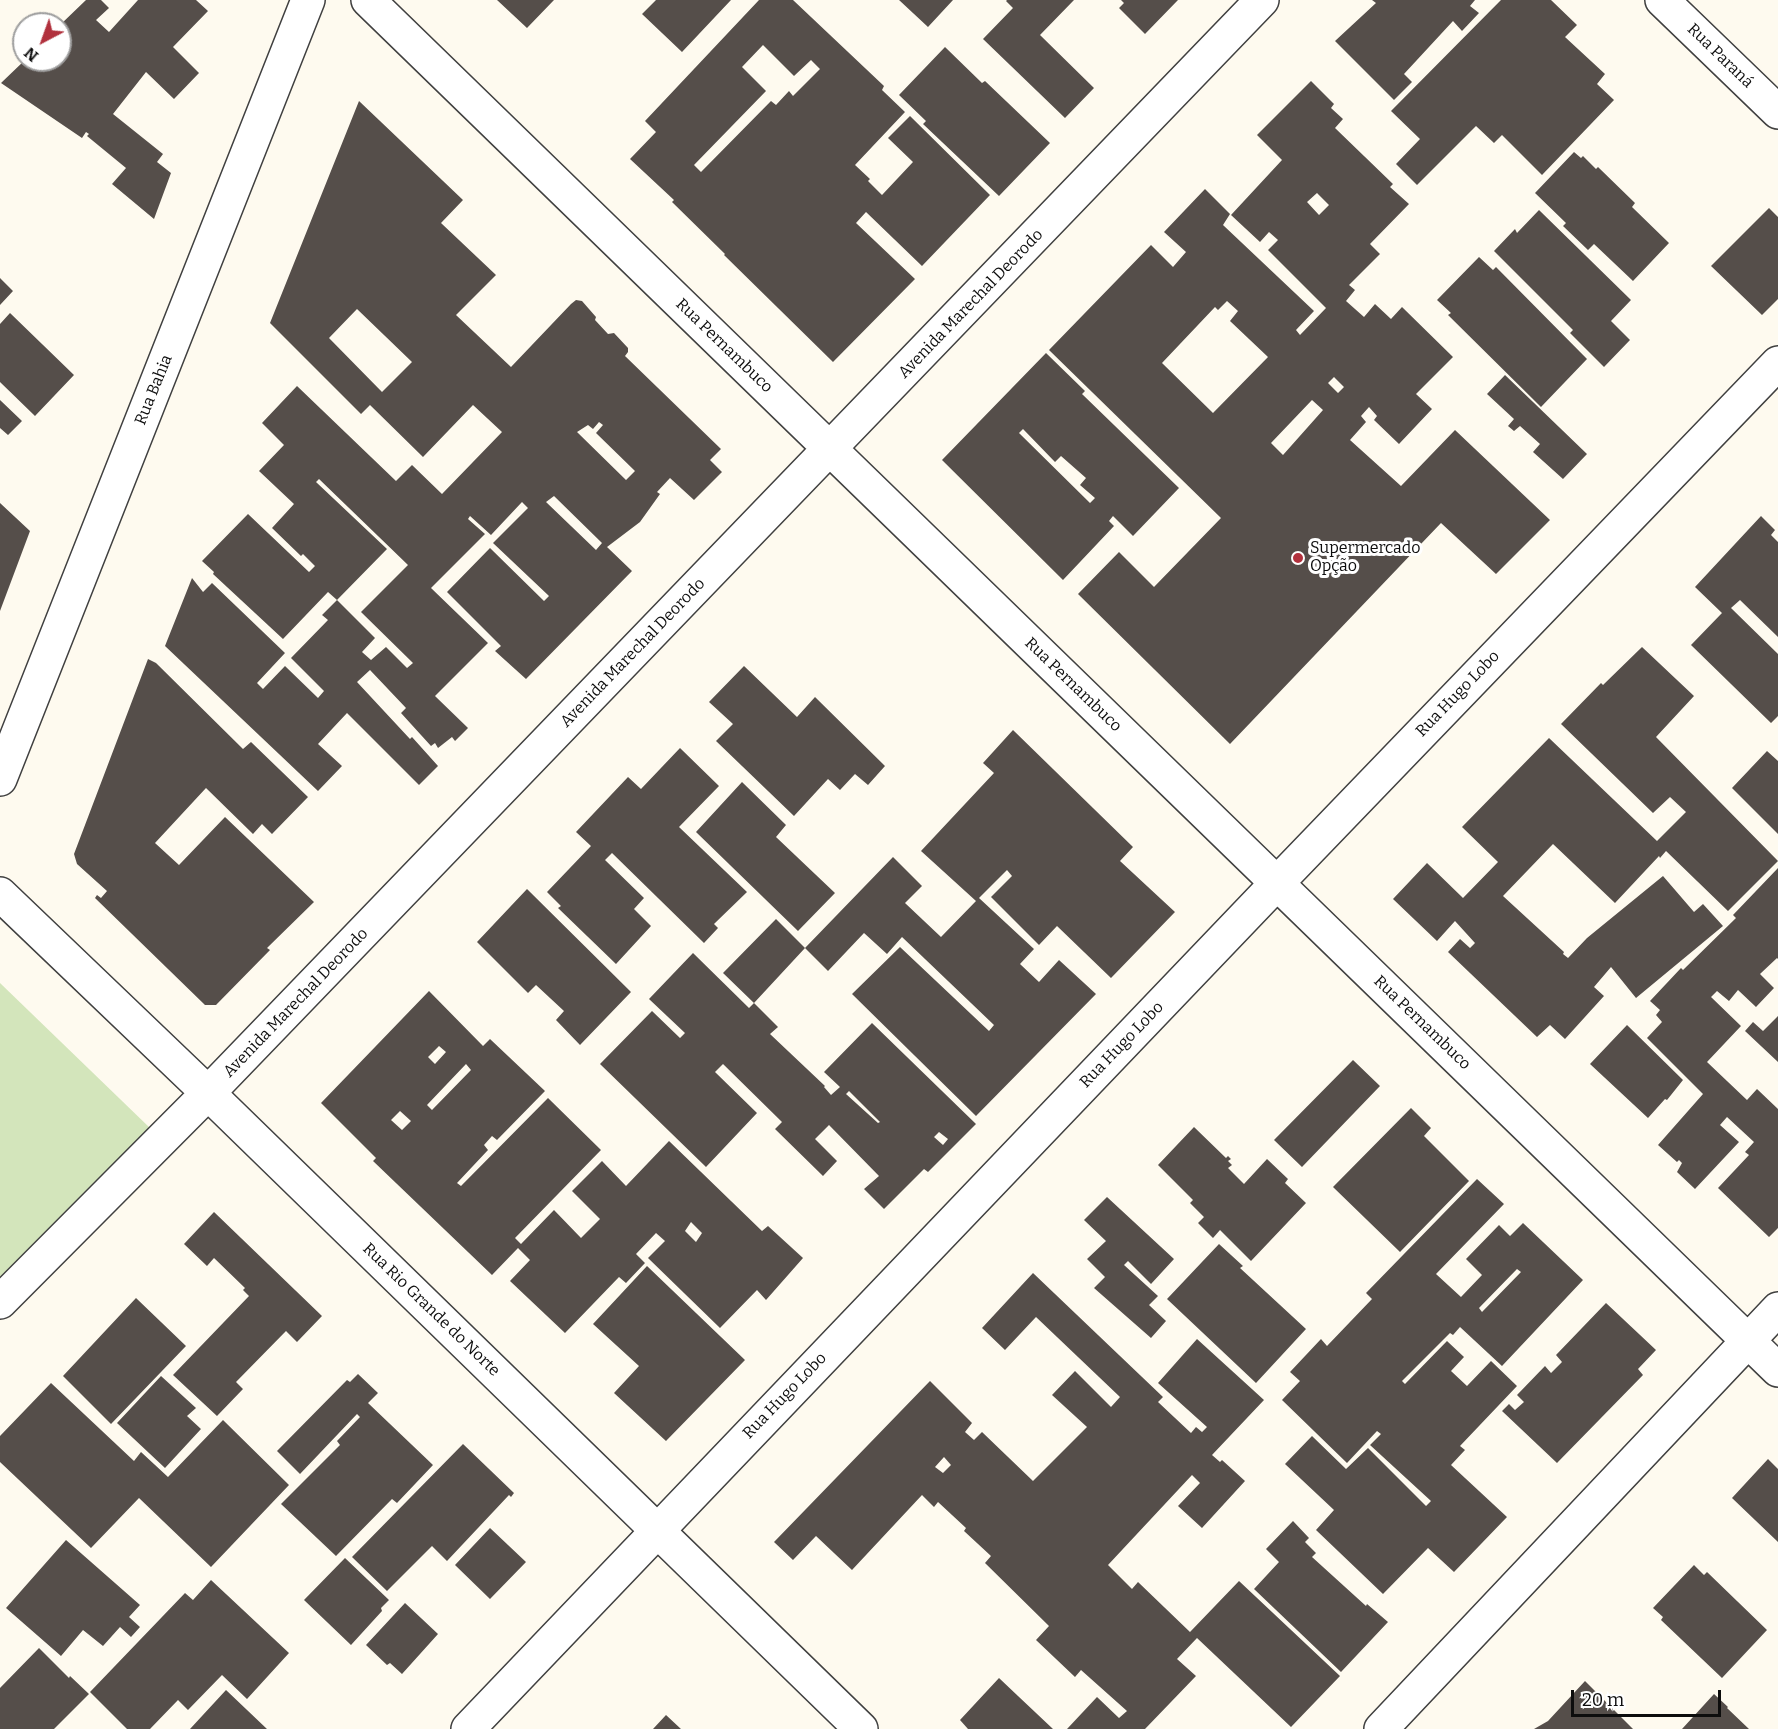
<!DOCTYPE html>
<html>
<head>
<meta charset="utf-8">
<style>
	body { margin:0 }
	#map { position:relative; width:1778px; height:1729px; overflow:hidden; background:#fefaef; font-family:Bitter,serif }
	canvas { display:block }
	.north { position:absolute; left:12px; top:12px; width:60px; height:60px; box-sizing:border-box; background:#fff; border:2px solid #9e9e9e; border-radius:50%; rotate:221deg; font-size:16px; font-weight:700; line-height:24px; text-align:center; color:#0d0d0d }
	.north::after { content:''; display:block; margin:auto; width:21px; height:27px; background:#b1313d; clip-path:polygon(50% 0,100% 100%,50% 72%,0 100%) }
	.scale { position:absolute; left:1571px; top:1690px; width:150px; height:27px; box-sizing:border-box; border:3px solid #0d0d0d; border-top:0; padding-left:8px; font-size:18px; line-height:21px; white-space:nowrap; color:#0d0d0d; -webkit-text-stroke:4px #fff; paint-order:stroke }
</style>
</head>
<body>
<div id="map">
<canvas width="1778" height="1729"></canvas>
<div class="north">N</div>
<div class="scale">20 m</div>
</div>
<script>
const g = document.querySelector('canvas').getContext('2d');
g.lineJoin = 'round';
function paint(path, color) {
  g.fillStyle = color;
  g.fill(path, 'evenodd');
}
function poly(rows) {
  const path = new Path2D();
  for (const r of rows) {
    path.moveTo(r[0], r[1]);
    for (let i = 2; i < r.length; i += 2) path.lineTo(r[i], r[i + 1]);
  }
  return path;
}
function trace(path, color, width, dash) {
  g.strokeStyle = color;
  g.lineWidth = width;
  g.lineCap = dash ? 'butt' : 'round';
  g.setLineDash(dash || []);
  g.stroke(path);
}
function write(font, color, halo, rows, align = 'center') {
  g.font = font + ' Bitter,serif';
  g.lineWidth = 6;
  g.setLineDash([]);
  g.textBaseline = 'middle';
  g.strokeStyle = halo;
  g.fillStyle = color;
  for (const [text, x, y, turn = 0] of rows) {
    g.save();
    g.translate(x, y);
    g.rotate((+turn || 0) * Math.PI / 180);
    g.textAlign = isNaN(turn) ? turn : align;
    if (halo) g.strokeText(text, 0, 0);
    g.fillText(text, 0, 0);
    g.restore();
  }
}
const green = poly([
	[0,983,150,1128,0,1285]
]);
const building = poly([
	[86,0,101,0,109,8,96,20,109,32,138,0,196,0,208,11,173,47,199,73,174,99,146,72,113,114,163,154,157,162,171,173,154,219,112,184,126,168,87,136,89,134,86,132,82,138,1,83,25,60,60,60,60,25],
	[497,0,554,0,527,28],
	[656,0,731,0,682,52,642,14],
	[759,0,793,0,884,86,882,90,905,112,855,165,870,179,868,181,882,195,913,162,888,138,910,116,990,195,922,266,866,212,856,223,915,279,833,362,724,255,725,254,672,202,674,200,630,159,656,132,645,121],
	[763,45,794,76,811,60,820,69,793,96,789,91,776,105,771,101,701,172,694,165,766,91,742,67],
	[899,0,953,0,928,27],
	[1007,0,1074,0,1040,35,1094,88,1065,118,983,39,1013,8,1006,1],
	[1121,0,1178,0,1145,34,1119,8,1124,3],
	[1372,0,1475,0,1470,6,1479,13,1462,31,1453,21,1404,74,1412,82,1394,100,1335,41,1376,3],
	[1501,0,1551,0,1577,25,1565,37,1605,74,1597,84,1614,100,1542,175,1502,135,1494,143,1476,126,1417,185,1396,164,1420,139,1391,111],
	[945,47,982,83,985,81,1050,143,999,196,923,124,926,121,899,95],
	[1311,81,1334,104,1331,108,1343,119,1335,128,1393,184,1390,187,1409,204,1370,244,1380,254,1349,285,1355,290,1346,301,1364,317,1375,304,1391,319,1402,307,1453,357,1416,394,1432,409,1399,444,1374,420,1377,416,1369,407,1361,416,1366,422,1350,440,1401,486,1455,430,1550,520,1496,574,1441,523,1230,744,1078,594,1119,552,1154,587,1221,518,1049,350,1151,245,1173,267,1186,252,1164,232,1205,189,1230,214,1223,225,1314,311,1296,330,1300,335,1326,308,1268,250,1278,240,1269,232,1260,242,1231,215,1282,160,1257,135],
	[1317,193,1329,205,1319,215,1307,202],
	[1227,301,1238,311,1230,321,1268,357,1213,413,1162,363,1215,307,1218,310],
	[1334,377,1344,387,1338,393,1328,383],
	[1312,400,1323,410,1283,455,1271,443],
	[359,101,463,200,441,223,496,275,456,315,511,367,571,304,576,300,582,301,596,317,595,320,608,334,614,333,628,348,628,352,625,356,721,449,710,460,722,472,694,500,670,478,657,492,660,494,640,522,607,547,632,571,526,679,495,651,501,646,447,592,490,548,544,601,549,596,493,543,528,508,522,502,491,535,470,516,468,519,485,534,431,588,488,643,435,696,468,728,455,741,452,737,438,748,435,743,431,746,401,713,406,708,370,670,357,682,410,739,412,737,438,766,419,785,347,713,318,744,342,766,318,791,165,646,192,578,203,592,212,583,285,653,257,683,263,689,285,666,318,698,324,691,291,658,328,620,322,615,337,600,375,638,362,652,371,660,386,647,407,668,413,663,361,612,408,565,319,479,316,482,387,549,337,600,328,592,283,639,213,574,214,572,202,561,248,514,309,572,315,566,303,554,301,556,272,528,294,504,259,471,284,445,262,423,297,386,396,481,412,465,442,494,502,432,473,405,423,457,370,405,361,414,270,323],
	[357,309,412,362,382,392,329,338],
	[599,422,603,425,596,433,635,471,626,480,577,432,588,425,593,429],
	[554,496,602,543,596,550,546,502],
	[1574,152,1581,158,1583,156,1596,169,1598,167,1635,203,1632,207,1669,243,1633,281,1594,244,1588,250,1563,226,1566,223,1535,193],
	[1769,208,1778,217,1778,299,1762,315,1711,266],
	[1539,210,1631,300,1611,321,1630,340,1604,367,1570,333,1573,330,1494,251,1515,229,1517,233],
	[1479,257,1493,270,1496,267,1587,359,1541,407,1448,315,1451,313,1437,300],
	[0,278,13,291,0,305],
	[10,313,74,375,35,416,0,382,0,324],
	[1046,353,1085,391,1082,394,1179,488,1133,536,1113,516,1109,521,1114,526,1063,580,942,460],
	[1023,429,1055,462,1061,456,1086,478,1080,485,1095,498,1090,503,1019,433],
	[1505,375,1587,454,1563,479,1533,452,1540,444,1520,426,1514,431,1508,426,1514,419,1487,394],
	[0,400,22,421,8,435,0,428],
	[0,503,30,531,0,611],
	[1761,516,1775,530,1771,535,1778,542,1778,637,1740,600,1731,608,1778,654,1778,716,1771,723,1691,645,1722,613,1695,587],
	[1642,647,1694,696,1656,737,1778,861,1728,911,1666,851,1660,858,1659,856,1615,903,1553,844,1503,896,1564,952,1563,954,1568,958,1587,938,1663,876,1694,912,1703,904,1723,926,1636,998,1611,967,1594,987,1604,996,1565,1039,1550,1025,1537,1037,1448,952,1460,939,1470,948,1475,943,1455,921,1437,941,1393,899,1427,863,1463,898,1498,862,1462,827,1549,738,1657,841,1686,812,1670,797,1653,813,1561,724,1601,683,1603,685],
	[148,659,156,663,243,749,251,742,308,797,272,834,262,824,253,834,206,788,155,843,179,865,225,817,314,902,267,948,270,950,216,1005,205,1005,95,898,97,895,101,898,107,891,77,864,74,854],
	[744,666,797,717,815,697,885,766,868,785,855,774,840,790,828,779,794,816,716,741,733,724,709,702],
	[1013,730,1133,847,1120,861,1175,912,1111,978,1057,926,1039,945,991,897,1012,876,1007,870,979,898,1034,949,1020,964,1039,982,1059,960,1096,994,976,1116,852,994,900,947,989,1031,994,1025,902,937,887,954,864,933,828,971,805,948,893,857,922,886,905,903,941,937,976,901,921,851,994,773,983,763],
	[680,748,719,786,679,827,747,892,714,924,718,928,704,943,612,853,605,860,644,898,634,909,651,926,616,964,558,908,561,906,547,892,591,846,576,832,628,777,641,789],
	[1767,751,1778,761,1778,834,1732,788],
	[742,782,786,825,776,837,835,893,798,931,696,832],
	[1778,868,1778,959,1777,958,1760,974,1774,988,1756,1007,1738,990,1729,1001,1717,991,1711,997,1741,1026,1707,1062,1747,1100,1757,1089,1778,1109,1778,1228,1769,1237,1718,1188,1749,1155,1745,1152,1754,1142,1727,1117,1720,1125,1739,1142,1695,1189,1677,1172,1682,1163,1679,1160,1677,1162,1658,1145,1703,1094,1647,1038,1662,1022,1656,1015,1660,1010,1650,1001,1681,968,1683,970,1736,918,1733,915],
	[527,889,631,992,580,1045,556,1020,564,1011,536,985,528,993,477,942],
	[776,919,805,948,754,1003,723,973],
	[693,953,749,1008,754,1003,778,1027,770,1034,825,1086,824,1087,831,1095,840,1087,824,1072,872,1023,976,1124,928,1172,924,1169,884,1209,864,1189,879,1176,829,1125,815,1139,837,1161,823,1176,775,1129,782,1122,723,1064,715,1072,757,1113,706,1167,600,1064,652,1011,680,1038,685,1033,649,999],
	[849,1091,880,1122,878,1123,846,1094],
	[939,1132,948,1139,943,1145,934,1137],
	[429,991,483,1046,490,1039,545,1091,497,1140,492,1136,484,1145,488,1150,457,1183,461,1186,548,1098,601,1150,515,1238,521,1244,554,1210,581,1238,600,1219,572,1191,602,1161,626,1186,669,1141,762,1231,768,1226,803,1258,766,1300,757,1290,720,1328,648,1258,665,1241,656,1233,636,1254,645,1263,626,1283,619,1277,565,1333,510,1281,530,1260,518,1248,492,1275,373,1161,376,1158,321,1103],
	[439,1046,446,1052,435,1064,428,1057],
	[466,1064,471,1070,432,1110,427,1105],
	[400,1111,411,1121,402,1130,391,1120],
	[691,1222,702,1233,696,1242,685,1231],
	[1778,1016,1778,1062,1745,1031,1753,1022,1763,1031],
	[1627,1025,1683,1080,1667,1100,1665,1099,1648,1118,1590,1064],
	[1353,1060,1380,1086,1302,1167,1274,1140],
	[1411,1108,1431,1128,1424,1136,1469,1181,1400,1252,1333,1187],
	[1194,1127,1226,1158,1228,1156,1231,1159,1228,1161,1232,1165,1228,1168,1244,1184,1267,1159,1288,1179,1285,1183,1306,1203,1251,1261,1220,1230,1213,1238,1198,1223,1204,1217,1190,1203,1193,1200,1158,1165],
	[1477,1179,1504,1204,1436,1274,1461,1297,1482,1275,1466,1259,1499,1225,1510,1236,1523,1223,1583,1280,1502,1366,1460,1327,1453,1335,1450,1333,1402,1381,1405,1384,1447,1341,1464,1357,1451,1371,1467,1386,1491,1361,1517,1386,1460,1446,1465,1450,1451,1465,1507,1517,1454,1572,1428,1548,1383,1594,1316,1530,1334,1510,1285,1464,1312,1436,1346,1469,1368,1448,1426,1506,1431,1501,1370,1445,1381,1434,1377,1431,1347,1463,1282,1400,1300,1381,1290,1372,1321,1339,1327,1346,1372,1299,1366,1293],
	[1517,1269,1521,1272,1482,1312,1479,1308],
	[1107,1197,1174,1259,1151,1284,1128,1261,1124,1265,1158,1296,1149,1305,1166,1321,1151,1338,1094,1288,1105,1277,1087,1259,1106,1241,1084,1220],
	[214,1212,322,1316,297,1342,286,1331,236,1382,243,1389,217,1416,173,1375,249,1296,243,1290,245,1288,214,1258,207,1266,184,1244],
	[1219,1244,1243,1266,1240,1268,1306,1329,1256,1383,1167,1299],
	[647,1266,745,1360,666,1441,614,1393,639,1366,593,1324],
	[1033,1273,1163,1397,1158,1402,1191,1433,1196,1427,1202,1432,1207,1427,1158,1383,1197,1339,1264,1400,1212,1455,1220,1462,1222,1460,1245,1481,1202,1528,1178,1506,1200,1483,1192,1475,1108,1565,1132,1589,1138,1582,1190,1632,1239,1581,1340,1676,1291,1727,1197,1638,1177,1659,1196,1676,1145,1729,1067,1729,1097,1697,1119,1718,1127,1711,1081,1670,1075,1677,1036,1640,1049,1626,985,1563,991,1556,964,1531,966,1528,938,1502,934,1507,922,1495,852,1570,816,1536,793,1560,774,1542,930,1381,972,1423,965,1432,974,1440,982,1432,1033,1481,1087,1427,1052,1395,1075,1371,1111,1407,1120,1397,1036,1317,1005,1350,982,1328],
	[944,1457,951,1465,943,1473,935,1467],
	[136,1298,186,1346,111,1424,63,1376],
	[1606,1303,1656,1350,1638,1369,1643,1375,1557,1463,1502,1411,1509,1404,1515,1410,1524,1402,1517,1395,1545,1366,1551,1373,1562,1362,1556,1355],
	[358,1374,378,1393,368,1403,433,1465,397,1503,392,1499,336,1556,281,1504,340,1445,337,1441,360,1417,357,1414,300,1474,277,1451,347,1380,350,1382],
	[161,1376,196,1408,187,1416,201,1429,165,1468,117,1423],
	[51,1383,134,1461,141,1452,168,1477,223,1420,289,1485,211,1567,139,1498,91,1548,0,1462,0,1436],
	[463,1444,514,1493,511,1497,509,1495,447,1561,432,1546,387,1591,352,1557],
	[1768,1459,1778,1469,1778,1542,1732,1498],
	[1293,1521,1309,1538,1305,1542,1316,1553,1312,1557,1366,1606,1367,1604,1388,1622,1341,1672,1254,1589,1279,1562,1266,1549],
	[490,1528,526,1562,490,1599,455,1565],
	[66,1540,140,1605,129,1617,140,1627,131,1637,120,1627,103,1646,83,1630,61,1656,6,1608],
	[345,1558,389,1600,381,1608,382,1611,351,1645,304,1600],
	[1694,1565,1704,1575,1707,1572,1767,1630,1722,1678,1661,1620,1663,1617,1653,1608],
	[211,1580,289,1653,247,1699,222,1675,188,1710,178,1700,150,1729,127,1729,90,1692,185,1593,193,1600],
	[405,1603,438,1634,402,1674,390,1663,387,1665,366,1645],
	[39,1648,69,1678,70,1676,89,1694,54,1729,0,1729,0,1688],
	[999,1678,1018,1696,1053,1729,968,1729,960,1720],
	[1585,1681,1633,1729,1534,1729,1548,1721],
	[226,1690,267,1729,190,1729],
	[1714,1694,1728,1707,1727,1708,1749,1729,1682,1729],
	[666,1715,681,1729,653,1729]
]);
const street = poly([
	[368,0,1778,1370],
	[1662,0,1778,112],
	[0,779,308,0],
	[0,894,208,1093,861,1729],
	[0,1302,208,1093,1262,0],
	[468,1729,1277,883,1778,363],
	[1381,1729,1778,1309]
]);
const markers = [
	[1298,558,6,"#b1313d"]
];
const streetNames = [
	["Rua Paraná",1720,56,44],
	["Avenida Marechal Deorodo",971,304,-46],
	["Rua Pernambuco",724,346,44],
	["Rua Bahia",154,390,-68],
	["Avenida Marechal Deorodo",633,653,-46],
	["Rua Pernambuco",1073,685,44],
	["Rua Hugo Lobo",1458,694,-46],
	["Avenida Marechal Deorodo",296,1003,-46],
	["Rua Pernambuco",1422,1023,44],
	["Rua Hugo Lobo",1122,1045,-46],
	["Rua Rio Grande do Norte",431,1310,44],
	["Rua Hugo Lobo",785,1396,-46]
];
const poiNames = [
	["Supermercado",1310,549],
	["Opção",1310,567]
];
paint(green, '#d3e5bb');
paint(building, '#554e4a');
trace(street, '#404040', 36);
trace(street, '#fff', 33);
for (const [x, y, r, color] of markers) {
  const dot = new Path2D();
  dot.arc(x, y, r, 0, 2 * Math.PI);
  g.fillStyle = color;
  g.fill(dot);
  trace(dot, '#fff', 2);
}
write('16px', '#0d0d0d', '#fff', streetNames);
write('16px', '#0d0d0d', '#fff', poiNames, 'left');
</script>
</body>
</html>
